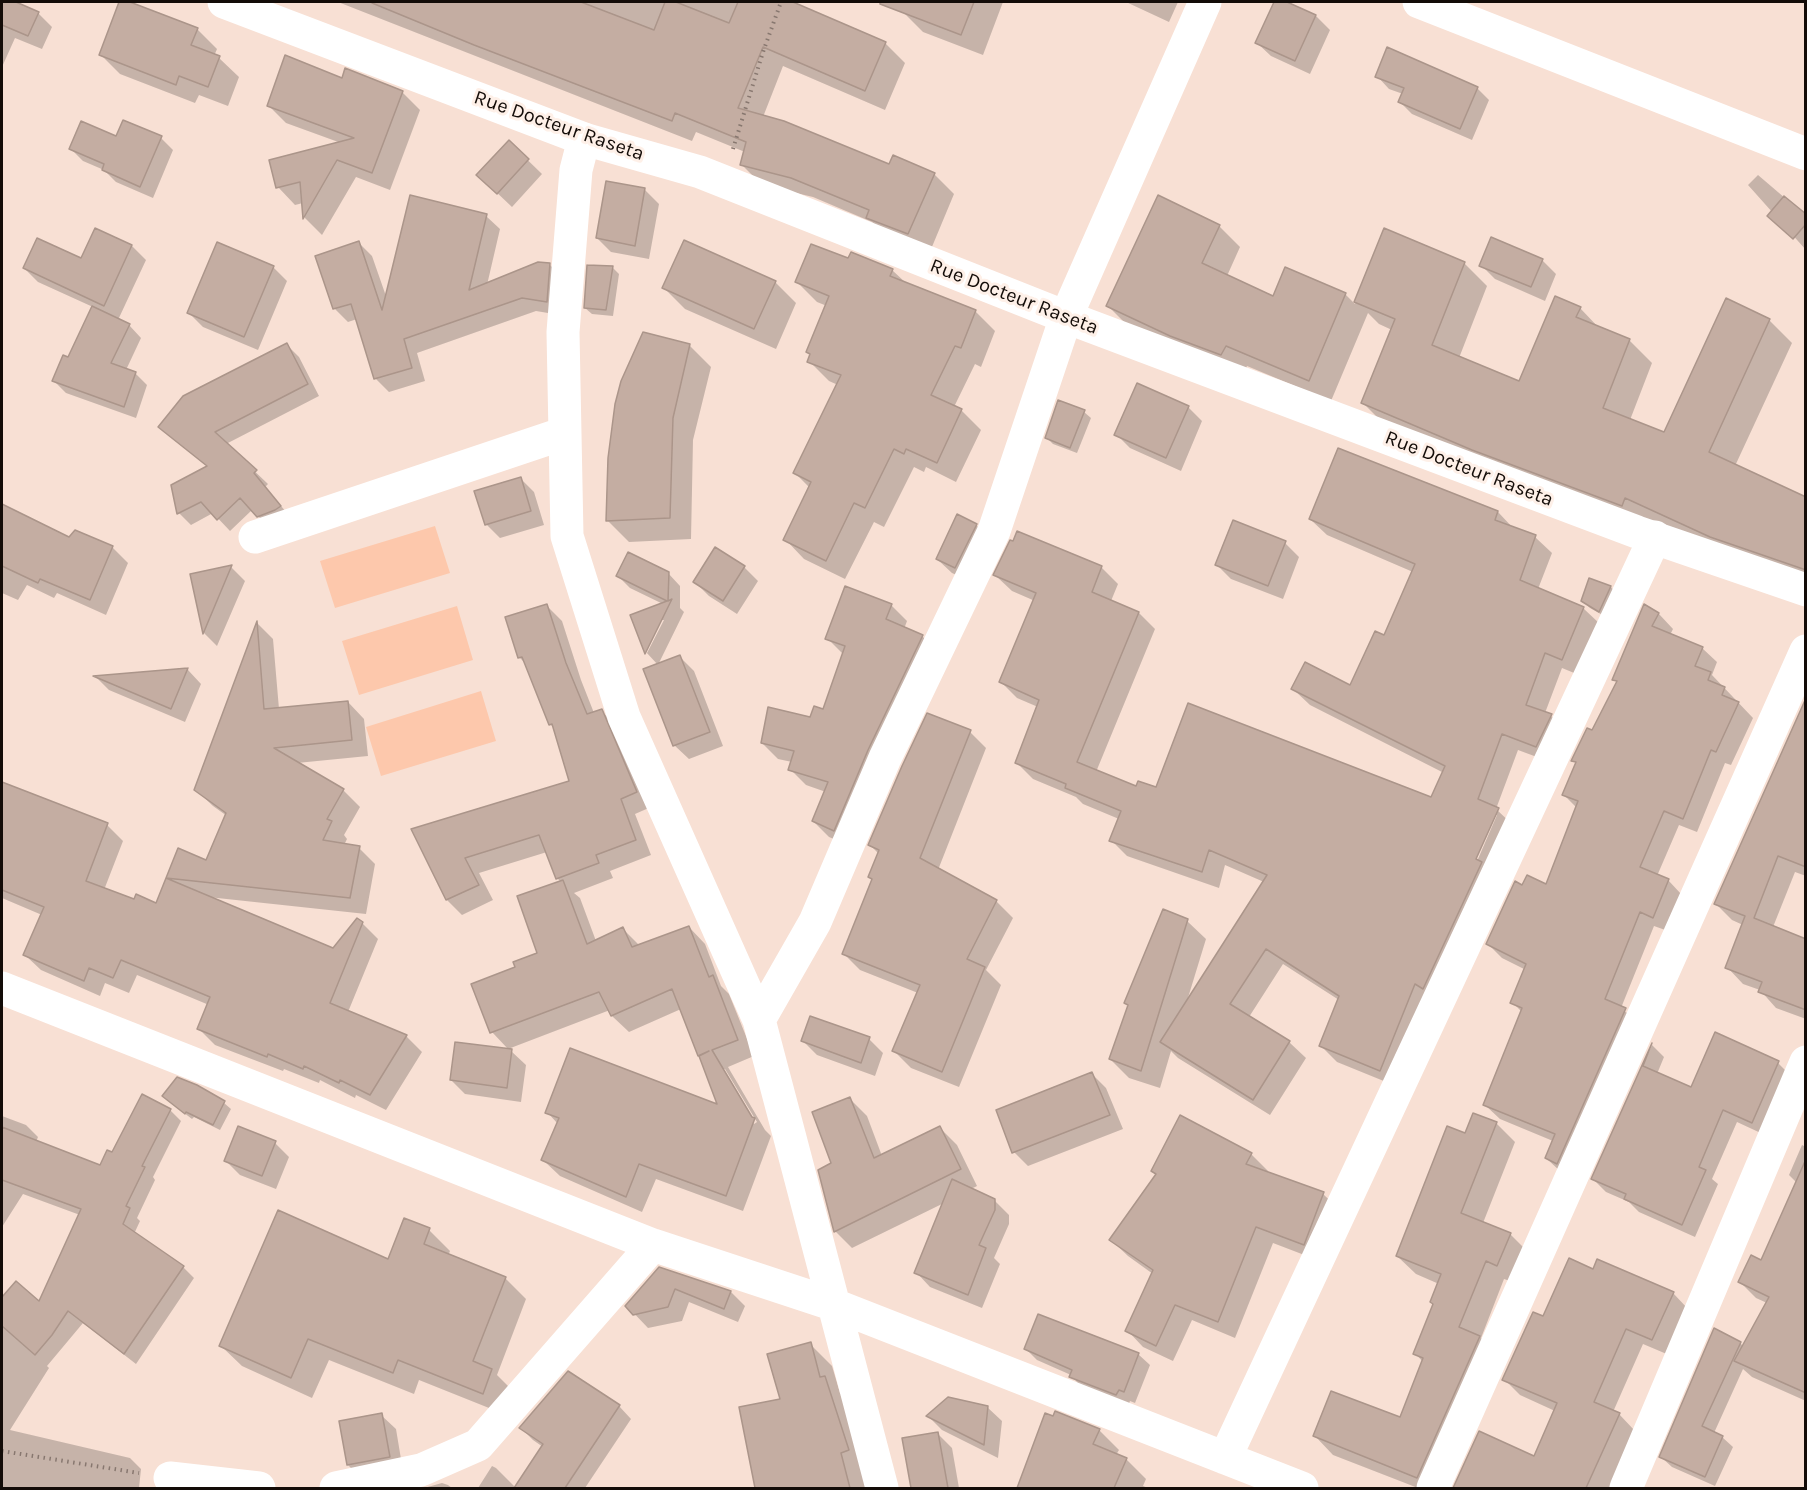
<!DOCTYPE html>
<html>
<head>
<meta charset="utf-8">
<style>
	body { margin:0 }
	#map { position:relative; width:1807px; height:1490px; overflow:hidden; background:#f8e0d4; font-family:Karla,sans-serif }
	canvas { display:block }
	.frame { position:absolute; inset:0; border:3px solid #130c08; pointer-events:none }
</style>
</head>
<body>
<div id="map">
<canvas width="1807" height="1490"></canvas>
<div class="frame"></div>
</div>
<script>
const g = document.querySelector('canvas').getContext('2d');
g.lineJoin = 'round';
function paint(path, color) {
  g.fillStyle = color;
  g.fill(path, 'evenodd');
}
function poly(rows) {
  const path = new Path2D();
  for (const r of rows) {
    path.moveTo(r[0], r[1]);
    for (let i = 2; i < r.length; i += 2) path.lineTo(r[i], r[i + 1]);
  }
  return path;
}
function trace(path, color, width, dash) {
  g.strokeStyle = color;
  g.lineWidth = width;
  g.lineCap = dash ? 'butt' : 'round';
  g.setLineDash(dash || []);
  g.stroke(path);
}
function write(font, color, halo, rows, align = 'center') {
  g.font = font + ' Karla,sans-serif';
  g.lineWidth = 6;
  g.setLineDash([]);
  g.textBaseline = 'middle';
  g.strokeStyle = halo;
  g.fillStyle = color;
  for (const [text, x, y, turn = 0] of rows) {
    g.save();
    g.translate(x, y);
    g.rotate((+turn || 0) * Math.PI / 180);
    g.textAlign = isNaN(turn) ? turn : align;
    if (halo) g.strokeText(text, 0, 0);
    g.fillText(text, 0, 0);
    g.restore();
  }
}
const green = poly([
	[435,526,450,573,335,608,320,561],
	[457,606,473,660,359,695,342,641],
	[481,691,496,741,381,776,366,727]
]);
const shadow = poly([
	[2,2,12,2,38,13,52,27,42,49,15,38,2,67],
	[121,2,126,2,197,29,217,49,214,56,219,58,239,77,228,106,199,95,195,103,120,74,100,54],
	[338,2,781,2,885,43,905,63,885,110,783,66,763,117,890,166,934,174,954,194,929,254,888,237,872,222,813,197,762,185,742,165,745,152,696,132,692,141],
	[906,2,1003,2,983,55,923,32,902,11],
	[1126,2,1178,2,1169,22],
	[1275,2,1284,2,1316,16,1330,30,1310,74,1271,56,1256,42],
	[1377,76,1477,88,1489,100,1472,140,1412,114,1400,102,1403,94,1389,89],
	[342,80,402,92,420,110,390,190,356,177,322,235,305,218,303,203,295,205,278,187,341,143,286,123,268,105],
	[117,138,161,138,173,150,153,198,116,182,104,170,83,161,71,149],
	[509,142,542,174,512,207,493,189],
	[1758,175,1806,216,1806,250,1748,185],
	[607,183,645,190,659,204,649,259,611,252,597,238],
	[486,216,500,229,487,285,549,264,563,278,560,315,536,311,417,353,425,381,389,392,375,378,357,319,348,322,335,309,317,257,358,242,372,256,387,299],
	[1219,226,1240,247,1227,276,1273,298,1345,294,1355,304,1385,230,1464,263,1487,286,1459,358,1520,383,1580,308,1600,329,1629,340,1652,363,1630,420,1665,434,1769,320,1792,343,1735,466,1806,499,1806,584,1385,425,1362,402,1392,330,1379,324,1368,313,1331,401,1247,366,1243,376,1129,327,1108,306],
	[96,230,132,246,146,260,118,320,129,325,141,338,126,370,135,373,147,385,136,418,66,393,54,381,68,359,93,307,38,282,24,268,82,260],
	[849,260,892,270,906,283,975,311,995,331,981,367,975,364,954,407,962,411,981,430,956,482,926,467,924,472,914,467,884,527,874,522,845,579,804,559,785,539,810,488,795,473,838,385,829,381,809,361,827,306,817,302,797,282],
	[1542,260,1556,274,1545,301,1495,279,1481,265],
	[273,267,287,281,258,350,203,327,189,313],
	[613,268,619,274,613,316,592,314,585,308],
	[775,282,796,303,776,349,685,309,664,288],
	[287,345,299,357,319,396,226,444,268,484,265,487,292,519,270,528,252,510,230,531,213,513,191,525,179,513,173,486,208,467,160,426],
	[689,345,711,367,693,440,691,539,629,542,608,521],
	[1188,407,1202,421,1181,471,1130,448,1116,434],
	[1084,412,1091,418,1077,453,1053,444,1047,438],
	[1339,450,1498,512,1514,529,1535,537,1552,553,1538,589,1583,608,1600,624,1579,675,1562,668,1545,713,1551,716,1567,732,1553,763,1518,750,1496,809,1514,826,1396,1086,1337,1062,1320,1045,1339,1000,1283,964,1249,1017,1289,1042,1306,1058,1270,1115,1178,1058,1171,1051,1160,1088,1129,1078,1110,1059,1129,1006,1126,1003,1187,921,1206,939,1187,1001,1264,882,1225,865,1219,888,1127,856,1111,840,1119,819,1083,804,1076,797,1033,779,1017,763,1038,707,1017,698,1001,682,1035,601,1012,591,995,575,1101,567,1118,584,1111,601,1139,613,1155,629,1096,772,1137,788,1432,799,1444,773,1310,705,1293,689,1351,687,1385,637,1413,572,1327,535,1310,519],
	[1494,815,1497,815,1475,866,1472,865],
	[520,478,534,492,544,525,500,538,486,524],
	[5,507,70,539,112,547,128,563,106,615,57,593,54,598,27,585,18,600,2,593,2,515],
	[976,525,990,539,970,581,952,573,937,559],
	[1285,543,1299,557,1283,599,1231,579,1217,565],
	[231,567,245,581,217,646,204,633,192,575],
	[744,567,758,581,737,614,709,596,695,582],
	[668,573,680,586,680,608,684,612,658,665,646,652,647,653,664,620,661,620,663,604,630,588,618,576],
	[1590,580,1611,587,1617,594,1606,617,1590,608,1583,601],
	[891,605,907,621,904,629,922,636,938,652,850,846,829,837,813,821,826,792,806,785,790,769,792,762,778,759,762,743,824,711,844,655,827,638],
	[547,606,562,621,581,680,594,713,601,711,617,726,651,807,635,814,651,855,610,871,613,878,574,893,580,898,596,941,623,929,640,946,689,927,705,944,721,986,729,994,754,1056,728,1067,765,1130,771,1136,743,1211,656,1179,642,1212,560,1176,543,1160,558,1124,547,1112,720,1106,701,1057,681,1009,629,1032,612,1016,610,1010,508,1049,492,1032,517,968,539,954,561,882,557,878,547,852,479,873,493,900,462,915,447,900,413,830,571,782,555,729,550,724,527,665,519,657],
	[722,1069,725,1069,757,1122,754,1124],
	[1645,607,1659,614,1673,629,1670,635,1702,648,1717,662,1712,675,1753,718,1731,765,1725,763,1697,832,1679,825,1657,876,1668,880,1682,895,1668,931,1654,926,1621,1008,1640,1024,1561,1172,1546,1158,1553,1141,1500,1119,1485,1105,1522,1012,1512,1002,1526,970,1502,958,1488,944,1523,887,1547,886,1577,808,1564,795,1577,764,1573,760,1593,732,1618,683,1614,679],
	[257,623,273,639,279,709,348,702,364,719,368,756,297,763,344,791,360,807,344,835,347,839,344,845,359,848,375,864,366,914,208,897,333,950,362,923,378,939,348,1012,407,1037,422,1052,386,1110,356,1095,355,1098,320,1080,319,1083,284,1069,283,1071,215,1045,199,1029,209,1005,137,975,129,993,105,983,100,996,41,970,25,955,42,915,2,898,2,784,107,825,123,841,104,890,134,901,157,905,172,882,168,878,207,862,227,816,213,806,196,790],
	[680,657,694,671,723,746,689,759,674,745],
	[188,670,201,684,185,722,109,690,96,677],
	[1806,702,1806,876,1795,872,1773,927,1806,941,1806,1019,1776,1008,1760,990,1743,984,1727,967,1743,925,1732,920,1716,904],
	[970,732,986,748,938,870,996,901,1013,918,986,970,1001,985,959,1087,911,1068,894,1051,918,993,860,970,844,954,873,880,870,877,879,854,870,845],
	[869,1039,883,1053,875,1076,817,1055,803,1041],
	[1652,1045,1664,1057,1657,1074,1692,1089,1778,1063,1791,1076,1765,1135,1737,1122,1712,1179,1718,1184,1695,1237,1639,1212,1629,1202,1606,1192,1593,1179],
	[511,1051,526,1065,521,1102,465,1094,451,1080],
	[1092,1074,1106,1088,1123,1129,1028,1166,1014,1152],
	[850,1099,867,1116,882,1156,940,1128,957,1145,977,1186,971,1189,994,1200,1009,1215,1009,1224,994,1258,1000,1264,982,1308,930,1287,916,1272,944,1203,852,1248,835,1231,833,1164],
	[171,1103,224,1103,231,1109,220,1130,194,1117,192,1119],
	[170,1110,181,1121,153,1177,155,1180,137,1218,140,1221,134,1234,183,1267,194,1278,136,1364,83,1323,47,1366,49,1368,10,1430,130,1458,141,1469,139,1488,2,1488,2,1294,4,1296,40,1303,80,1215,23,1194,2,1227,2,1116,26,1125,38,1137,36,1142,101,1167,113,1154],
	[1474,1115,1497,1124,1515,1142,1483,1223,1510,1234,1528,1252,1516,1283,1504,1279,1481,1338,1498,1356,1418,1488,1333,1455,1315,1436,1400,1419,1423,1362,1415,1353,1434,1304,1439,1284,1416,1274,1397,1256,1466,1135],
	[275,1143,289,1157,276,1189,240,1175,226,1161],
	[1802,1145,1806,1147,1806,1401,1752,1377,1743,1369,1714,1433,1722,1437,1733,1447,1715,1486,1672,1467,1661,1457,1740,1343,1743,1346,1767,1303,1756,1298,1740,1282,1762,1262,1797,1183,1789,1175],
	[1251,1154,1268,1171,1267,1173,1323,1194,1340,1210,1320,1261,1273,1243,1235,1338,1192,1320,1173,1361,1143,1347,1127,1330,1153,1274,1128,1256,1111,1240],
	[429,1230,450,1251,448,1256,505,1278,526,1299,497,1375,513,1391,504,1414,419,1380,414,1394,329,1360,312,1398,242,1366,220,1345,389,1261],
	[659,1268,731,1292,745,1306,738,1322,689,1302,682,1321,648,1328,627,1306],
	[1594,1271,1673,1293,1689,1310,1669,1355,1643,1344,1613,1412,1619,1414,1635,1431,1609,1488,1455,1488,1480,1433,1535,1458,1555,1411,1520,1395,1504,1379,1544,1318],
	[810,1344,832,1366,840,1393,846,1399,866,1488,756,1488,741,1408,782,1400],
	[1026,1349,1138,1354,1150,1365,1135,1403,1130,1401,1128,1406,1082,1388,1071,1375,1037,1360],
	[568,1373,619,1406,631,1419,585,1488,537,1488,524,1476,543,1447,533,1440,521,1428],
	[987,1407,1002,1421,998,1458,942,1430,928,1416],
	[1056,1413,1100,1431,1119,1450,1116,1455,1127,1460,1146,1479,1143,1486,1148,1488,1055,1488,1047,1485],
	[381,1415,396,1429,403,1471,362,1479,348,1465],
	[938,1434,952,1448,959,1488,912,1488,904,1440],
	[492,1466,496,1468,516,1488,478,1488],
	[442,1483,448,1485,452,1488,424,1488]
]);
const building = poly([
	[2,2,16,2,39,12,28,36,2,25,2,2],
	[119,2,130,2,198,28,191,45,220,56,208,87,179,76,176,85,99,55,119,2],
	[372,2,581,2,654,30,665,2,676,2,729,23,738,2,793,2,886,42,865,91,763,47,738,108,784,121,889,164,893,155,935,173,908,234,866,218,869,210,791,178,740,165,746,142,675,113,672,121,474,45,372,3,372,2],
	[880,2,974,2,961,35,880,4,880,2],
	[1274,2,1287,2,1316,15,1295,61,1255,43,1274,2],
	[1387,47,1478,87,1460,129,1398,102,1404,88,1375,77,1387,47],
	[285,55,342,78,345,68,403,91,372,173,337,160,303,219,300,182,276,188,269,160,354,138,267,106,285,55],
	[123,120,162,136,140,187,102,170,104,164,69,149,81,121,116,136,123,120],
	[509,140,529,159,497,194,476,175,509,140],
	[606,181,645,188,635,246,596,238,606,181],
	[410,195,487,214,469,290,538,262,550,263,547,302,522,298,404,339,412,368,374,379,351,304,333,309,315,256,359,241,382,310,410,195],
	[1158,195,1220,225,1202,263,1273,296,1285,267,1346,293,1309,381,1226,346,1221,355,1170,336,1106,306,1158,195],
	[1784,196,1806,214,1806,224,1793,239,1767,216,1784,196],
	[95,228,132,245,104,306,23,268,37,238,81,258,95,228],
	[1384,228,1465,262,1432,345,1519,381,1555,296,1581,307,1576,317,1630,339,1603,408,1664,432,1726,298,1770,319,1709,452,1806,497,1806,570,1710,537,1625,498,1622,506,1472,450,1361,403,1395,319,1354,302,1384,228],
	[1491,237,1543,259,1531,287,1479,266,1491,237],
	[684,240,776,281,754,329,662,288,684,240],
	[217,242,274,266,244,337,187,313,217,242],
	[811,244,848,258,851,252,893,269,890,276,976,310,961,348,955,346,931,395,962,409,937,463,906,449,904,454,894,449,865,508,854,503,826,561,783,540,811,482,793,473,841,375,807,362,810,354,806,352,829,296,795,282,811,244],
	[587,265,613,266,606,310,584,308,587,265],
	[92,306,130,324,111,363,136,372,124,407,52,381,63,355,68,357,92,306],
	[643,332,690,344,673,418,670,518,606,521,608,458,615,404,621,381,643,332],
	[287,343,308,384,215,432,257,470,254,473,281,506,275,510,257,517,240,498,217,520,201,502,177,514,171,485,207,466,158,427,183,396,287,343],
	[1137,383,1189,406,1166,458,1114,435,1137,383],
	[1058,400,1085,410,1070,448,1045,438,1058,400],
	[1338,448,1498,511,1495,520,1536,535,1520,580,1584,607,1562,660,1545,653,1526,705,1552,714,1536,747,1502,734,1478,799,1499,808,1476,859,1482,862,1423,989,1415,984,1380,1071,1319,1046,1339,996,1266,949,1230,1004,1290,1041,1253,1100,1160,1042,1267,875,1209,850,1202,872,1109,841,1121,811,1065,788,1066,784,1015,763,1039,700,999,682,1036,593,993,575,1010,540,1013,541,1017,531,1102,566,1092,592,1139,612,1077,762,1136,786,1138,781,1156,787,1188,703,1431,797,1445,766,1291,689,1305,662,1350,685,1375,631,1384,635,1415,564,1309,519,1338,448],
	[521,477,531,511,485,525,474,491,521,477],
	[2,504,69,537,75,530,113,546,90,600,40,579,38,583,2,566,2,504],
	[957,514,977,524,955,568,936,559,957,514],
	[1233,520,1286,541,1268,586,1215,565,1233,520],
	[715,547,745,566,723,601,693,582,715,547],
	[628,552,669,572,668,601,672,599,645,654,630,615,667,601,616,576,628,552],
	[232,565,203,634,190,574,232,565],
	[1589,578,1611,586,1599,612,1581,601,1589,578],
	[845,586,892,604,886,619,923,635,868,750,834,831,812,821,828,782,788,770,794,751,761,743,768,707,810,717,814,706,823,709,845,646,825,639,845,586],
	[547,604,566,663,587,714,602,709,637,792,621,799,636,840,596,855,599,863,556,879,539,835,465,858,479,885,446,900,411,829,569,781,552,724,549,725,522,657,518,658,505,617,547,604],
	[1644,604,1659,613,1652,626,1703,647,1695,666,1711,672,1708,680,1725,687,1722,695,1739,702,1716,752,1711,750,1683,819,1664,811,1640,867,1669,879,1653,918,1640,912,1605,999,1626,1008,1557,1164,1545,1158,1555,1134,1483,1105,1522,1008,1510,1003,1526,964,1486,944,1515,881,1522,885,1527,875,1546,884,1578,801,1562,795,1576,762,1571,761,1587,728,1592,730,1617,681,1612,680,1644,604],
	[257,621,264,709,348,701,352,740,274,748,344,789,327,819,332,821,323,840,360,846,350,898,166,878,178,848,206,860,226,813,194,790,257,621],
	[680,655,710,732,673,746,643,669,680,655],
	[188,668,171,709,93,676,188,668],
	[1806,698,1806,867,1778,856,1754,918,1806,939,1806,1010,1758,992,1762,982,1725,968,1745,916,1714,904,1806,698],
	[927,713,971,730,920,858,997,900,967,959,985,967,942,1072,892,1051,920,985,842,954,872,879,868,877,879,850,868,845,902,766,927,713],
	[2,782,108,823,86,881,134,899,136,894,156,903,166,878,333,948,357,918,363,922,330,1003,407,1035,370,1095,340,1080,339,1083,304,1066,303,1069,268,1054,267,1057,197,1029,210,997,121,960,113,978,89,968,84,981,23,955,44,907,2,890,2,782],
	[563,880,587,944,623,927,632,947,689,926,709,977,713,975,738,1040,712,1050,752,1117,755,1118,726,1196,639,1164,626,1197,541,1160,559,1118,545,1113,570,1048,717,1104,699,1056,709,1051,698,1056,672,989,611,1016,599,992,490,1033,471,984,515,967,513,962,537,953,517,896,563,880],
	[1163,909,1188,919,1141,1071,1109,1059,1128,1005,1124,1003,1163,909],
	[810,1016,870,1037,861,1063,801,1041,810,1016],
	[1715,1032,1779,1061,1752,1123,1723,1110,1699,1167,1706,1170,1682,1225,1624,1199,1626,1194,1591,1179,1652,1043,1643,1066,1691,1087,1715,1032],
	[455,1042,512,1049,507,1088,450,1080,455,1042],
	[1092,1072,1110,1115,1012,1153,996,1110,1092,1072],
	[177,1077,197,1085,225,1101,213,1125,186,1112,185,1114,162,1096,177,1077],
	[142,1094,171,1109,142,1166,145,1167,126,1206,130,1208,123,1224,184,1266,124,1354,68,1311,52,1335,35,1355,2,1326,2,1297,16,1281,39,1301,81,1209,2,1180,2,1127,100,1165,107,1150,112,1152,142,1094],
	[850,1097,874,1158,940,1126,961,1169,834,1232,818,1170,831,1163,812,1112,850,1097],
	[1473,1113,1497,1122,1461,1213,1511,1233,1497,1266,1486,1261,1459,1327,1480,1336,1417,1478,1313,1436,1331,1391,1400,1417,1423,1358,1413,1354,1433,1304,1430,1302,1441,1274,1396,1256,1447,1126,1465,1133,1473,1113],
	[1180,1115,1252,1153,1246,1164,1324,1192,1304,1245,1256,1227,1218,1322,1175,1305,1156,1346,1125,1331,1153,1270,1109,1240,1156,1174,1151,1171,1180,1115],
	[238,1126,276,1141,262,1176,224,1161,238,1126],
	[1806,1159,1806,1393,1734,1361,1769,1297,1738,1282,1751,1255,1761,1260,1806,1159],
	[952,1179,995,1199,995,1210,979,1245,986,1248,968,1295,914,1273,952,1179],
	[278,1210,388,1259,404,1218,430,1228,424,1244,506,1277,473,1361,492,1369,483,1394,398,1360,393,1373,308,1339,291,1378,219,1346,278,1210],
	[1569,1258,1593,1269,1597,1259,1674,1292,1652,1340,1626,1329,1594,1402,1620,1413,1586,1488,1453,1488,1479,1431,1534,1456,1557,1403,1502,1380,1533,1312,1543,1316,1569,1258],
	[659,1267,731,1291,724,1309,675,1289,668,1307,633,1315,625,1306,659,1267],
	[1038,1314,1139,1353,1124,1392,1119,1390,1116,1395,1069,1377,1072,1370,1024,1349,1038,1314],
	[1714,1328,1741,1342,1702,1426,1723,1436,1705,1477,1659,1457,1714,1328],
	[811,1342,820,1377,825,1376,849,1450,841,1453,850,1488,755,1488,739,1407,780,1399,767,1354,811,1342],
	[568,1371,620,1405,565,1488,514,1488,543,1444,519,1428,568,1371],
	[948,1397,988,1406,984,1445,926,1416,948,1397],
	[1055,1411,1100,1429,1093,1444,1127,1458,1114,1488,1017,1488,1045,1413,1053,1416,1055,1411],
	[382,1413,390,1457,347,1465,339,1421,382,1413],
	[938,1432,948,1488,911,1488,902,1438,938,1432]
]);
const path = poly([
	[733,149,763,52,781,2],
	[2,1451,139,1473]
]);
const minor = poly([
	[1419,2,1806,154],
	[584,139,576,170,563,332,567,536,624,717,759,1020,882,1488],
	[255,537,565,433],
	[2,988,653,1245,832,1304,1302,1488],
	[759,1020,815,922,885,758,994,531,1066,317,1205,2],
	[1225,1458,1655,537],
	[170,1478,259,1488],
	[336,1488,421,1470,478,1445,653,1245],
	[1433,1488,1806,651],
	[1626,1488,1806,1062]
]);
const major = poly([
	[224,2,584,139,700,172,1066,317,1637,532,1806,590]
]);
const streetNames = [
	["Rue Docteur Raseta",559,126,19],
	["Rue Docteur Raseta",1014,297,21],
	["Rue Docteur Raseta",1469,469,21]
];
paint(green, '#fdc8ac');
paint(shadow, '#0003');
paint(building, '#c4ada2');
trace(building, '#ab958a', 1.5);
trace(path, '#87776f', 4, [1.5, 4.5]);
trace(minor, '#fff', 33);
trace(major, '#fff', 33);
write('20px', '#130c08', '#fef0e8', streetNames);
</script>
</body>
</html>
